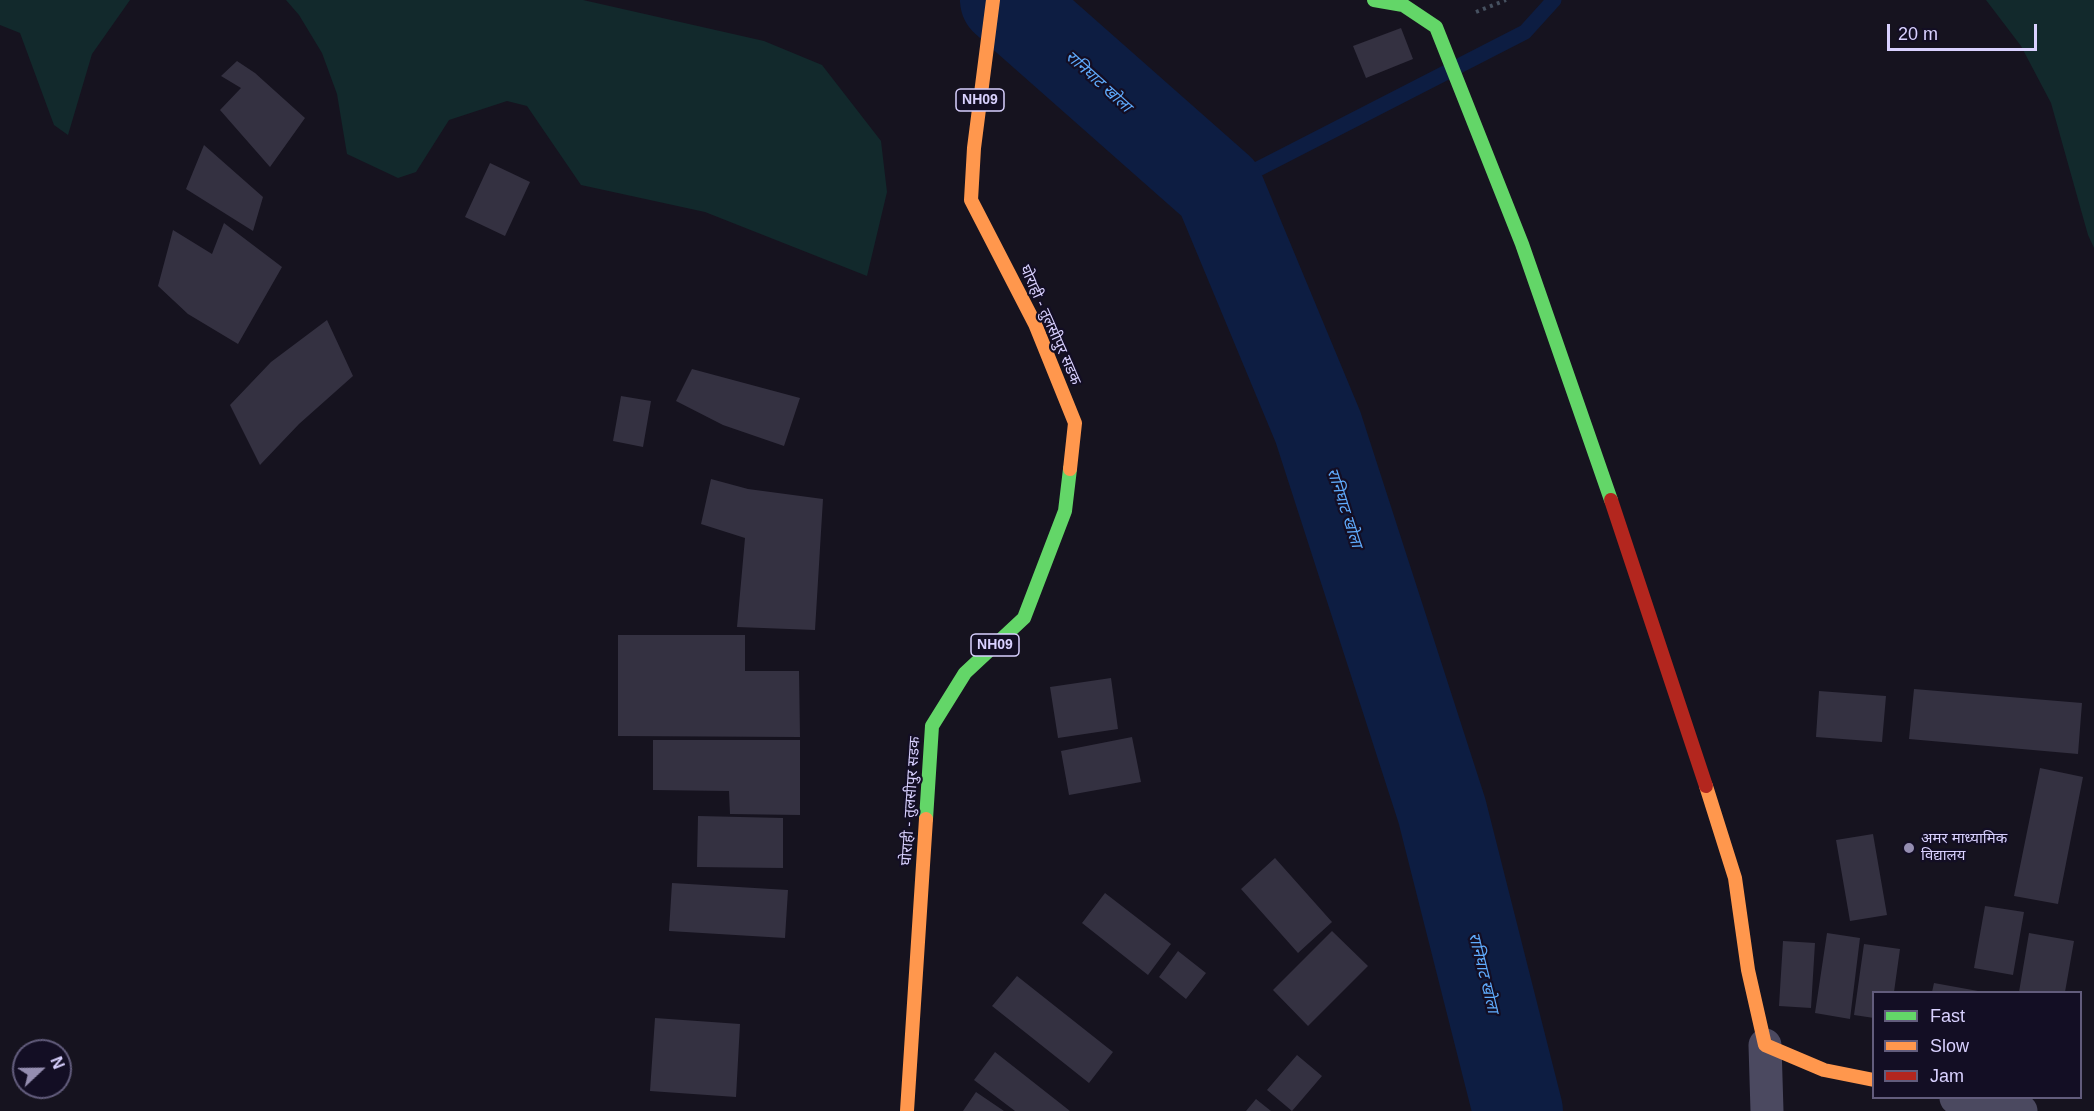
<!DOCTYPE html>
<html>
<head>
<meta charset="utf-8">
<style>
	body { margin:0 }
	#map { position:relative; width:2094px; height:1111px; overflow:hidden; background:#16131f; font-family:Arial,sans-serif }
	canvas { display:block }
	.legend { position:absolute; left:1872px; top:991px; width:210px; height:108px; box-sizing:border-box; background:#130e24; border:2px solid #625c7c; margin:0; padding:8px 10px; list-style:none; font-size:18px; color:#d9d1ff }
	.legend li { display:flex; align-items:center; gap:12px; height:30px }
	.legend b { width:30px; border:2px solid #625c7c }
	.north { position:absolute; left:12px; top:1039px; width:60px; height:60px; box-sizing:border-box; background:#130e24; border:2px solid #625c7c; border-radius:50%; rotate:68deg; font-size:16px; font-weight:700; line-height:24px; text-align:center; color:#d9d1ff }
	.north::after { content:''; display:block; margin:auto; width:21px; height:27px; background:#958eb1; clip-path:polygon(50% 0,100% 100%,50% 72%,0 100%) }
	.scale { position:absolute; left:1887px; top:24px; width:150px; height:27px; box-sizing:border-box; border:3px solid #d9d1ff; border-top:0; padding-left:8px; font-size:18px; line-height:21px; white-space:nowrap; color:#d9d1ff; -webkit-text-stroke:4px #130e24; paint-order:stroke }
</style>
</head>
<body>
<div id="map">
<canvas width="2094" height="1111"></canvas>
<ul class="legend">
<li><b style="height:8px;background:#63d668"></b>Fast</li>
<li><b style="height:8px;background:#ff974d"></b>Slow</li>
<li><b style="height:8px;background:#b3261e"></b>Jam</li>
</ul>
<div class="north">N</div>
<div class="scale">20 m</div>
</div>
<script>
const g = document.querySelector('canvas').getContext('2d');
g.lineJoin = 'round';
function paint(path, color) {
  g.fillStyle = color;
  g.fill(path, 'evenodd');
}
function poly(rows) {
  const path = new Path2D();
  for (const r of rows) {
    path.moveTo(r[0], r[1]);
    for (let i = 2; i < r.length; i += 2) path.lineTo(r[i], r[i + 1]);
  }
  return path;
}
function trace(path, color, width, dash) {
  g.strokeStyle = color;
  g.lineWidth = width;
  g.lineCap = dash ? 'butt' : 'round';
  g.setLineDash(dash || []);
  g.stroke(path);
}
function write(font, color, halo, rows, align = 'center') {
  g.font = font + ' Arial,"Noto Sans Devanagari",sans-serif';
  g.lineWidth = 4.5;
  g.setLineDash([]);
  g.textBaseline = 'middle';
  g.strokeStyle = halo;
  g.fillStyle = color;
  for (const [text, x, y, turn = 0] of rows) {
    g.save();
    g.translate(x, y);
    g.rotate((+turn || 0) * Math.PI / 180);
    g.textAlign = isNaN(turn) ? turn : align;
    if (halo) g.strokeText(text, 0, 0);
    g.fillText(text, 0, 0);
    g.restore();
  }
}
const green = poly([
	[0,0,130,0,92,54,68,135,54,125,20,33,0,25],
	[286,0,583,0,764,41,822,65,881,141,887,192,867,276,705,212,581,185,527,106,507,101,449,120,416,172,398,178,347,154,337,94,322,53,299,15],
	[1986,0,2094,0,2094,248,2088,235,2051,103,2021,46]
]);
const stream = poly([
	[1219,189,1525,32,1554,0]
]);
const river = poly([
	[1005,0,1219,189,1318,427,1442,811,1518,1111]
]);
const building = poly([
	[1401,28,1413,59,1366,78,1353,46],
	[237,61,255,73,305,118,270,167,220,110,241,88,221,76],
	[204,145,263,197,253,231,186,189],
	[490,163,530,182,505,236,465,217],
	[224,223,282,267,238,344,188,314,158,286,173,230,212,254],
	[327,320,353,376,299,424,260,465,230,405,271,362],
	[692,369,800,398,784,446,723,425,676,401],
	[621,396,651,401,643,447,613,441],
	[711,479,748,489,823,499,815,630,737,627,745,538,701,524],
	[618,635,745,635,745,671,799,671,800,737,618,736],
	[1111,678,1118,729,1058,738,1050,687],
	[1914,689,2082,703,2078,754,1909,739],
	[1819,691,1886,696,1882,742,1816,737],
	[1132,737,1141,782,1069,795,1061,751],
	[653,740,800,740,800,815,730,814,729,791,653,790],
	[2040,768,2083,777,2058,904,2014,896],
	[698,816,783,818,783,868,697,867],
	[1873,834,1887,915,1850,921,1836,840],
	[1275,858,1332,922,1298,953,1241,889],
	[672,883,788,890,785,938,669,931],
	[1105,893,1171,944,1148,975,1082,923],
	[1985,906,2024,912,2013,975,1974,968],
	[1332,931,1368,966,1308,1026,1273,990],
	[1827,933,1860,938,1850,1019,1815,1013],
	[2029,933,2074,941,2065,992,2019,992],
	[1783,941,1815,943,1811,1008,1779,1006],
	[1864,944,1900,949,1894,992,1874,992,1874,1018,1854,1015],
	[1178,951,1206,973,1186,999,1159,977],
	[1017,976,1113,1052,1089,1083,992,1006],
	[1934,983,1978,991,1978,992,1932,992],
	[655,1018,740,1024,736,1097,650,1091],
	[995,1052,1070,1111,1015,1111,974,1080],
	[1297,1055,1322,1076,1292,1111,1267,1090],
	[976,1092,1004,1111,963,1111],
	[1256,1099,1271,1111,1246,1111]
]);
const path = poly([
	[1476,12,1506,0]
]);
const street = poly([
	[1765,1045,1767,1111],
	[1956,1098,2021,1111]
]);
const fast = poly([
	[1374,0,1403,5,1436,27,1522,244,1611,500],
	[926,819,932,726,965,673,1024,618,1065,511,1070,469]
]);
const slow = poly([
	[993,0,974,148,971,200,1035,324,1075,423,1070,469],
	[1706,786,1735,878,1748,970,1765,1045,1824,1070,1874,1080],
	[907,1111,926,819]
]);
const jam = poly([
	[1611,500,1706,786]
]);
const markers = [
	[1909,848,6,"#958eb1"]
];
const shields = [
	[980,100,48],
	[995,645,48]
];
const shieldNames = [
	["NH09",980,100],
	["NH09",995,645]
];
const streetNames = [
	["घोराही - तुलसीपुर सडक",1050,325,66],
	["घोराही - तुलसीपुर सडक",911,801,-86]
];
const poiNames = [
	["अमर माध्यामिक",1921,839],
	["विद्यालय",1921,856]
];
const waterNames = [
	["रानिघाट खोला",1098,82,42],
	["रानिघाट खोला",1344,508,72],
	["रानिघाट खोला",1483,973,76]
];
paint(green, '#12292c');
trace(stream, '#0d1d42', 15);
trace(river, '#0d1d42', 90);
paint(building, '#343141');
trace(path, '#465160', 4, [3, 4.5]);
trace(street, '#4b4960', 33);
trace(fast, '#63d668', 14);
trace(slow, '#ff974d', 14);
trace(jam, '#b3261e', 14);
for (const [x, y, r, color] of markers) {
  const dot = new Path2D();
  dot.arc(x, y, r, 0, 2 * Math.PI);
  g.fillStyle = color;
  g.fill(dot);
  trace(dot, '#130e24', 2);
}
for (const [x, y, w] of shields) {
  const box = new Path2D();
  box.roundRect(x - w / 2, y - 11, w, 22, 4.5);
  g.fillStyle = '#130e24';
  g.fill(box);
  trace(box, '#d9d1ff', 1.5);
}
write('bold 14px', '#d9d1ff', null, shieldNames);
write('15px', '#d9d1ff', '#130e24', streetNames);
write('15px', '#d9d1ff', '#130e24', poiNames, 'left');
write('italic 16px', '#60acfe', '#130e24', waterNames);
</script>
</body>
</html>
